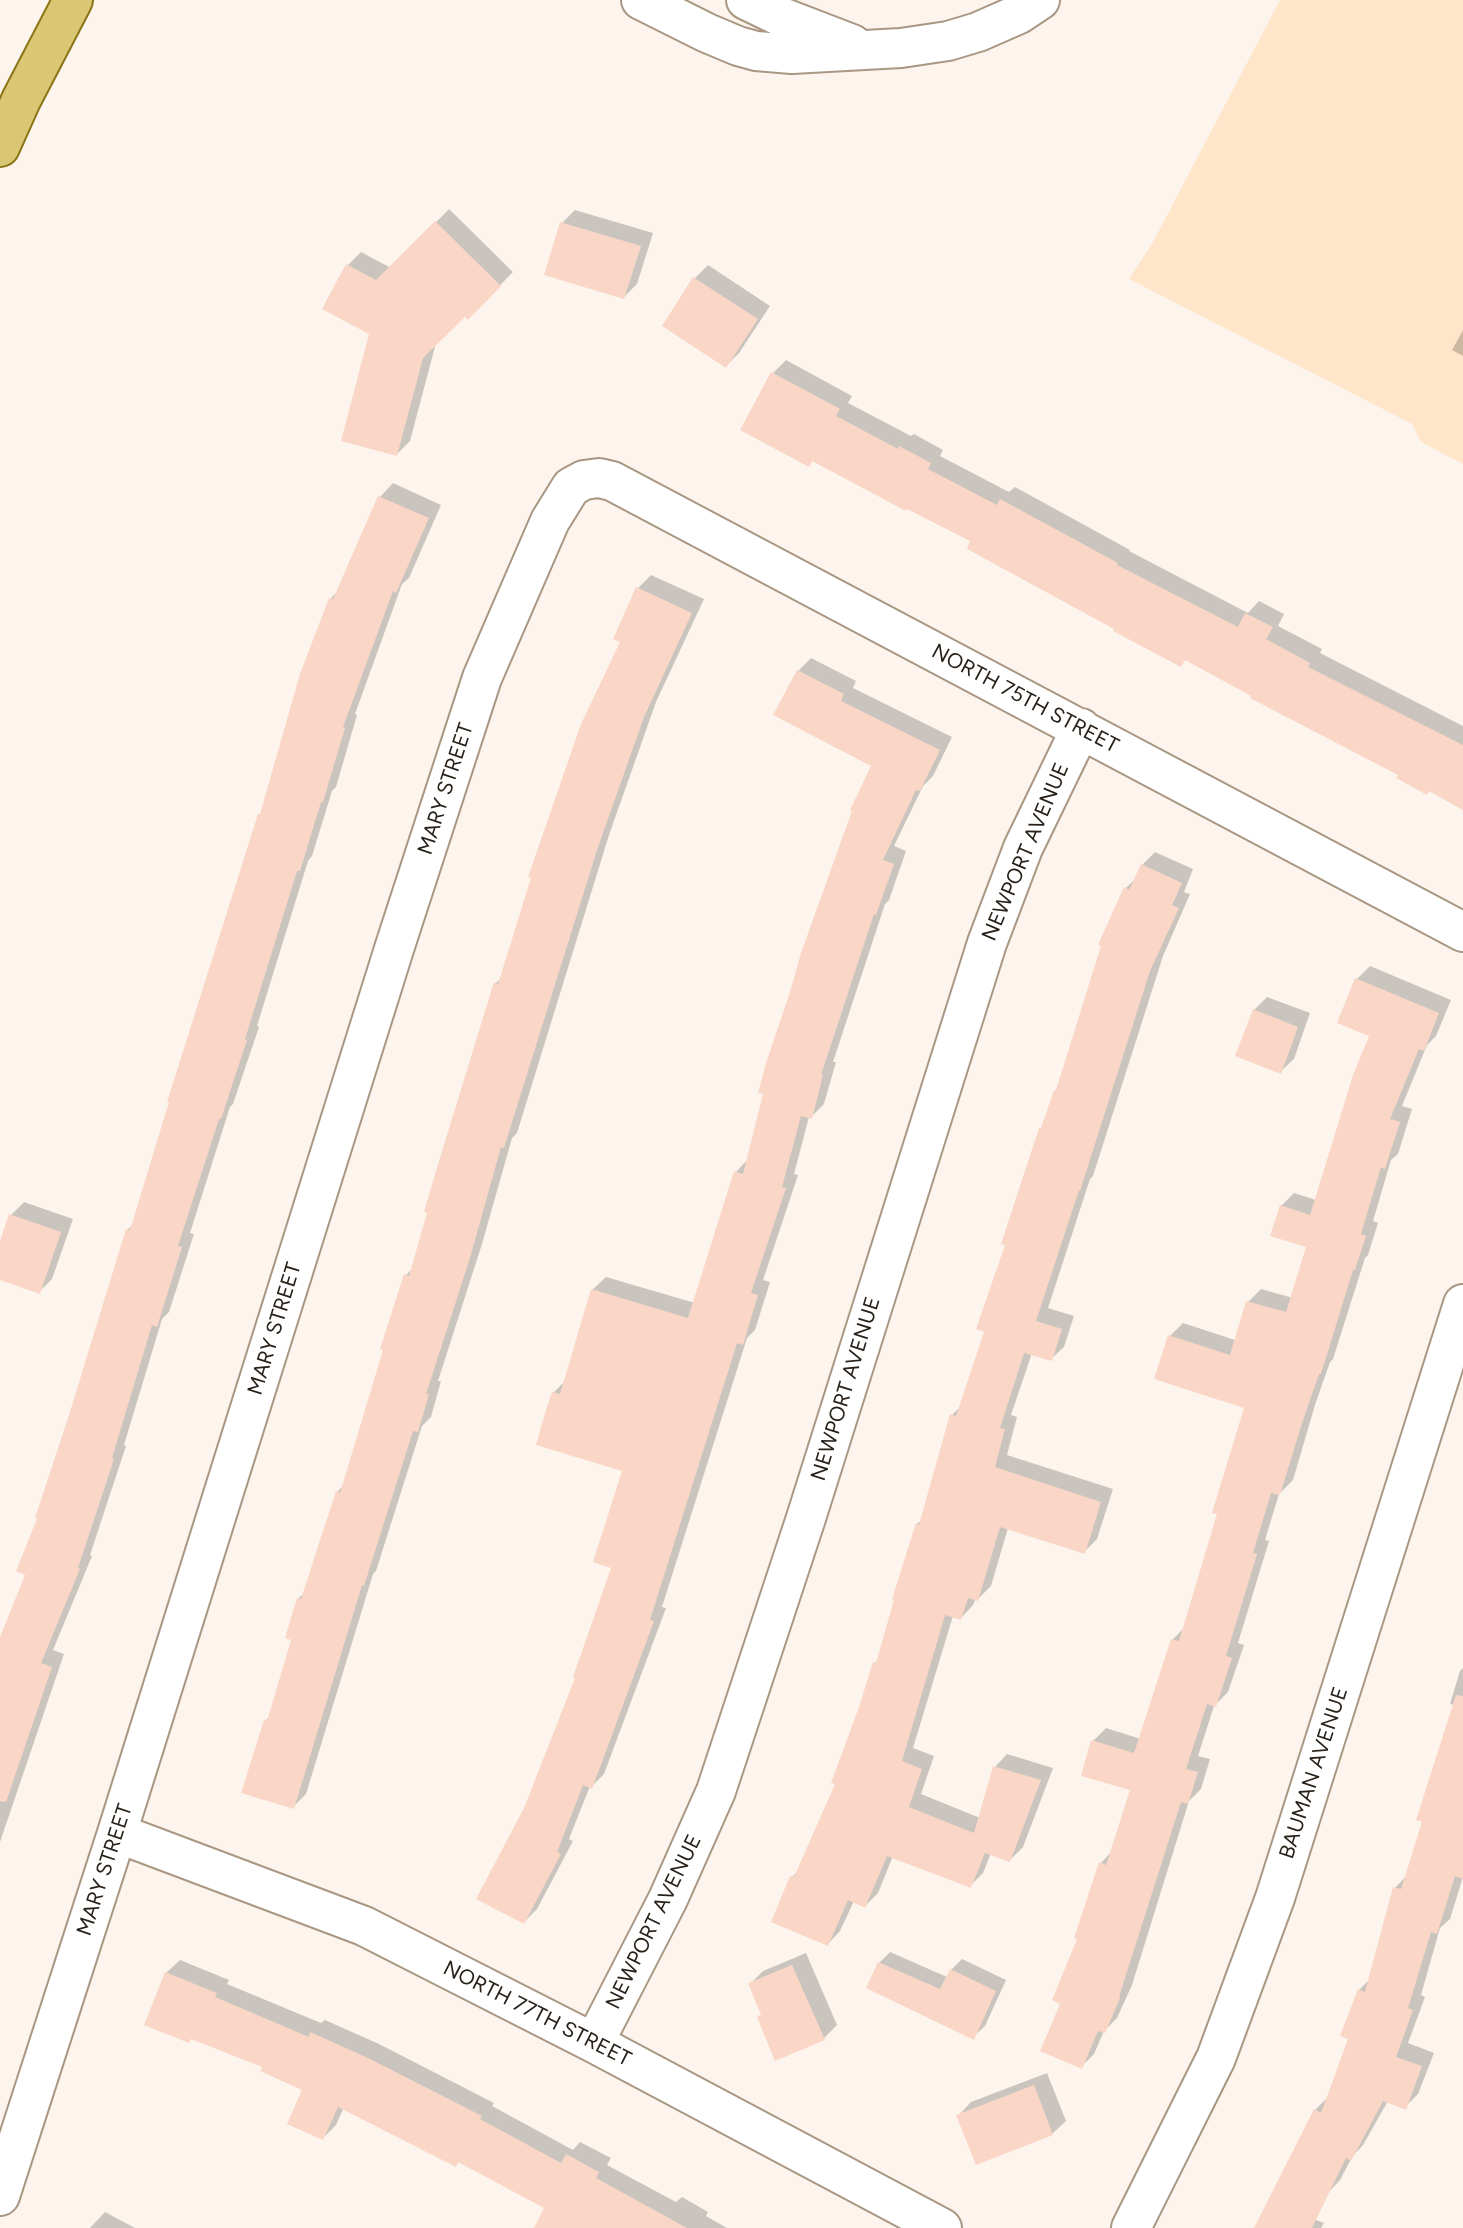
<!DOCTYPE html>
<html>
<head>
<meta charset="utf-8">
<style>
	body { margin:0 }
	canvas { display:block; background:#fdf5ed }
</style>
</head>
<body>
<canvas width="1463" height="2228"></canvas>
<script>
const g = document.querySelector('canvas').getContext('2d');
g.lineJoin = 'round';
function paint(path, color) {
  g.fillStyle = color;
  g.fill(path, 'evenodd');
}
function poly(rows) {
  const path = new Path2D();
  for (const r of rows) {
    path.moveTo(r[0], r[1]);
    for (let i = 2; i < r.length; i += 2) path.lineTo(r[i], r[i + 1]);
  }
  return path;
}
function trace(path, color, width, dash) {
  g.strokeStyle = color;
  g.lineWidth = width;
  g.lineCap = dash ? 'butt' : 'round';
  g.setLineDash(dash || []);
  g.stroke(path);
}
function write(font, color, halo, rows, align = 'center') {
  g.font = font + ' Figtree,sans-serif';
  g.lineWidth = 7;
  g.setLineDash([]);
  g.textBaseline = 'middle';
  g.strokeStyle = halo;
  g.fillStyle = color;
  for (const [text, x, y, turn = 0] of rows) {
    g.save();
    g.translate(x, y);
    g.rotate((+turn || 0) * Math.PI / 180);
    g.textAlign = isNaN(turn) ? turn : align;
    if (halo) g.strokeText(text, 0, 0);
    g.fillText(text, 0, 0);
    g.restore();
  }
}
const built = poly([
	[1280,0,1463,0,1463,464,1421,442,1412,424,1129,279,1153,242]
]);
const shadow = poly([
	[449,209,513,272,468,318,465,315,436,343,410,441,397,454,371,333,348,265,361,252,391,268],
	[575,210,653,233,637,284,624,297,562,223],
	[708,265,770,306,739,353,726,366,664,326,695,278],
	[1463,330,1463,356,1452,350],
	[786,360,852,396,848,403,911,436,914,434,943,450,940,456,1009,492,1015,487,1130,550,1129,551,1248,613,1259,601,1284,614,1278,626,1322,649,1320,653,1463,726,1463,808,1186,659,1181,665,1116,628,972,541,813,460,742,429,773,373],
	[393,483,441,505,409,578,402,584,355,714,357,715,336,787,332,791,312,856,308,861,257,1026,259,1027,233,1104,230,1107,190,1233,194,1234,169,1312,162,1319,124,1445,126,1446,90,1555,92,1556,53,1650,64,1654,0,1842,0,1642,28,1574,39,1518,127,1230,134,1224,330,599,339,590,380,497],
	[651,575,704,599,656,702,609,835,517,1133,512,1138,482,1244,438,1381,441,1381,431,1417,422,1426,376,1571,373,1574,306,1794,293,1807,265,1721,271,1715,293,1639,299,1598,305,1592,337,1492,344,1485,406,1275,413,1268,496,983,502,977,622,641,638,588],
	[811,658,856,681,853,688,952,737,933,776,923,786,894,846,906,851,889,900,885,904,833,1062,836,1062,824,1104,811,1117,809,1117,794,1174,798,1175,763,1280,770,1282,755,1330,747,1338,662,1607,666,1608,604,1774,591,1787,590,1786,569,1839,573,1841,537,1909,524,1922,525,1808,577,1677,613,1567,624,1470,553,1393,566,1380,592,1290,606,1277,695,1303,736,1172,748,1159,874,765,798,671],
	[1155,852,1193,869,1184,892,1190,894,1163,956,1093,1176,1090,1179,1048,1308,1074,1316,1064,1347,1051,1359,1032,1353,1011,1415,1017,1417,1007,1455,1113,1489,1097,1539,1084,1552,1008,1528,991,1586,978,1599,976,1598,973,1605,961,1618,953,1616,913,1748,934,1756,921,1794,980,1818,995,1767,1007,1754,1053,1768,1023,1847,1010,1860,991,1853,983,1873,970,1886,893,1856,878,1893,865,1906,854,1901,840,1931,828,1944,792,1877,800,1869,838,1783,875,1663,879,1659,917,1524,923,1519,952,1415,962,1405,986,1331,1044,1125,1126,888,1136,878,1142,865],
	[1370,966,1451,1000,1436,1036,1427,1045,1402,1106,1412,1109,1398,1154,1391,1160,1373,1221,1378,1223,1368,1255,1365,1258,1333,1359,1330,1362,1315,1405,1293,1480,1279,1494,1265,1540,1269,1541,1238,1643,1244,1645,1228,1692,1214,1706,1198,1756,1210,1759,1201,1789,1189,1801,1132,1985,1117,2018,1104,2031,1094,2054,1081,2067,1062,2003,1101,1863,1112,1851,1132,1789,1093,1741,1106,1728,1141,1739,1172,1640,1185,1627,1219,1513,1246,1407,1170,1336,1183,1323,1235,1340,1248,1302,1261,1289,1293,1298,1308,1246,1281,1206,1294,1193,1316,1200,1371,1035,1357,979],
	[1267,997,1310,1013,1294,1059,1280,1072,1254,1010],
	[24,1202,73,1219,52,1279,39,1292,0,1278,0,1247,11,1215],
	[1463,1668,1463,1877,1450,1919,1440,1928,1421,1995,1425,1997,1408,2043,1434,2053,1418,2094,1405,2107,1388,2101,1363,2145,1352,2157,1340,2180,1327,2194,1315,2110,1328,2097,1350,2038,1359,1990,1370,1979,1395,1888,1407,1875,1455,1705,1450,1704,1460,1671],
	[890,1952,947,1977,951,1970,962,1959,1006,1980,985,2026,973,2037,879,1963],
	[806,1953,837,2025,824,2038,776,2059,763,2014,750,1984,763,1971],
	[180,1960,229,1980,227,1984,321,2023,325,2020,379,2044,494,2103,492,2106,573,2150,580,2142,611,2158,607,2165,676,2202,682,2197,708,2212,706,2216,727,2228,536,2228,547,2207,459,2161,455,2165,344,2107,336,2125,323,2138,304,2089,264,2066,166,1973],
	[1047,2073,1066,2121,1052,2134,958,2116,971,2102],
	[1275,2204,1324,2223,1321,2228,1256,2228],
	[105,2212,135,2228,90,2228]
]);
const building = poly([
	[435,221,501,286,468,320,465,317,423,358,397,456,341,441,369,334,322,309,346,264,376,280],
	[560,222,641,246,624,299,544,275],
	[693,277,758,319,726,368,662,326],
	[771,372,840,409,836,416,898,449,899,446,931,463,928,469,997,505,1000,499,1118,563,1117,565,1238,627,1245,613,1273,627,1266,639,1310,663,1308,667,1463,745,1463,810,1429,791,1427,795,1396,778,1398,775,1250,698,1251,696,1185,660,1181,667,1113,631,1114,629,967,549,970,541,907,509,906,511,812,461,809,467,740,430],
	[378,496,429,518,396,593,393,591,343,727,345,728,323,802,321,802,300,871,297,871,245,1039,247,1040,221,1119,219,1119,178,1246,182,1247,157,1327,152,1325,112,1458,114,1459,78,1568,80,1569,41,1663,52,1667,6,1802,0,1801,0,1637,25,1575,16,1571,37,1519,35,1518,69,1415,126,1229,130,1230,169,1102,167,1102,258,814,260,814,300,674,329,598,333,599],
	[636,587,692,613,644,717,597,850,504,1148,501,1147,470,1258,426,1394,429,1394,418,1432,413,1431,364,1586,362,1585,294,1809,241,1793,264,1720,267,1721,291,1640,285,1638,297,1598,301,1599,336,1491,340,1493,383,1350,380,1349,404,1274,409,1276,427,1213,424,1212,436,1171,494,982,498,984,531,878,528,877,581,724,620,642,613,639],
	[797,670,844,694,841,701,940,750,920,791,916,790,883,860,894,864,876,915,874,914,821,1075,823,1075,812,1119,801,1116,782,1187,786,1188,751,1293,758,1295,743,1345,737,1343,650,1620,654,1621,592,1789,583,1785,557,1852,561,1854,524,1924,476,1899,524,1808,575,1678,573,1677,611,1568,593,1562,622,1471,536,1445,546,1410,552,1392,560,1394,591,1289,688,1318,734,1171,743,1174,763,1094,758,1093,767,1060,790,992,801,953,852,811,850,810,871,766,773,715],
	[1141,864,1182,883,1172,905,1179,908,1150,971,1080,1191,1079,1190,1036,1321,1062,1329,1052,1361,1024,1353,1000,1428,1005,1429,995,1467,1101,1502,1085,1554,1000,1527,978,1601,968,1598,961,1620,945,1615,902,1761,922,1769,909,1807,974,1833,993,1766,1041,1780,1010,1862,985,1853,971,1888,887,1856,865,1908,848,1900,828,1946,771,1922,790,1876,794,1877,835,1784,831,1783,859,1707,873,1662,876,1663,894,1600,892,1599,916,1523,919,1525,950,1414,956,1416,984,1332,976,1329,1005,1245,1001,1244,1039,1128,1041,1128,1054,1090,1056,1090,1101,946,1098,945,1124,887,1129,890],
	[1355,978,1439,1013,1424,1051,1419,1049,1390,1119,1400,1122,1385,1169,1381,1167,1361,1234,1366,1236,1355,1270,1353,1270,1321,1374,1319,1374,1303,1420,1280,1495,1271,1493,1253,1553,1257,1554,1226,1656,1232,1658,1216,1707,1207,1704,1186,1769,1198,1772,1188,1804,1181,1802,1119,1997,1120,1998,1105,2033,1098,2031,1082,2069,1040,2051,1060,2004,1052,2000,1077,1939,1074,1938,1099,1862,1106,1865,1130,1790,1081,1776,1091,1740,1134,1753,1171,1639,1179,1641,1217,1514,1212,1513,1244,1408,1154,1379,1168,1335,1230,1355,1246,1301,1286,1312,1306,1247,1270,1236,1280,1205,1310,1215,1353,1075,1369,1036,1337,1023],
	[1253,1009,1298,1027,1281,1074,1235,1056],
	[9,1214,61,1232,40,1294,0,1280,0,1241],
	[1456,1695,1463,1696,1463,1879,1455,1876,1437,1934,1431,1932,1408,2008,1413,2010,1396,2057,1422,2066,1406,2110,1383,2101,1351,2161,1346,2158,1312,2228,1254,2228,1314,2109,1321,2113,1348,2039,1340,2036,1358,1989,1365,1992,1393,1887,1401,1889,1422,1822,1416,1820],
	[878,1962,940,1989,950,1969,996,1991,974,2040,866,1988],
	[792,1965,825,2040,775,2061,757,2017,761,2015,748,1983],
	[165,1972,217,1993,215,1997,309,2037,310,2032,366,2057,482,2116,480,2119,561,2163,566,2154,599,2172,596,2178,687,2228,534,2228,544,2208,458,2162,456,2167,338,2107,323,2140,287,2124,302,2090,260,2071,262,2067,191,2039,189,2043,144,2025],
	[1034,2085,1053,2135,976,2165,956,2115]
]);
const minor = poly([
	[641,0,707,33,738,46,756,51,792,54,901,48,948,41,978,32,1019,14,1040,0],
	[746,0,779,16,852,44],
	[117,1833,364,1926,594,2043,942,2228],
	[594,2043,668,1899,716,1791,806,1518,987,943,1023,848,1081,728],
	[0,2196,117,1833,394,949,482,678,550,521,571,487,584,480,599,478,612,481,1463,932],
	[1131,2228,1216,2058,1275,1898,1463,1304]
]);
const major = poly([
	[0,147,21,100,73,0]
]);
const streetNames = [
	["NORTH 75TH STREET",1025,699,28],
	["MARY STREET",446,789,-72],
	["NEWPORT AVENUE",1026,852,-67],
	["MARY STREET",275,1329,-73],
	["NEWPORT AVENUE",846,1389,-73],
	["BAUMAN AVENUE",1314,1773,-72],
	["MARY STREET",105,1870,-72],
	["NEWPORT AVENUE",654,1922,-64],
	["NORTH 77TH STREET",537,2014,27]
];
paint(built, '#ffe6ca');
paint(shadow, '#0003');
paint(building, '#f9d6c6');
trace(minor, '#a99783', 42);
trace(major, '#8a7516', 42);
trace(minor, '#fff', 38);
trace(major, '#d9c773', 38);
write('21px', '#282119', '#fff', streetNames);
</script>
</body>
</html>
